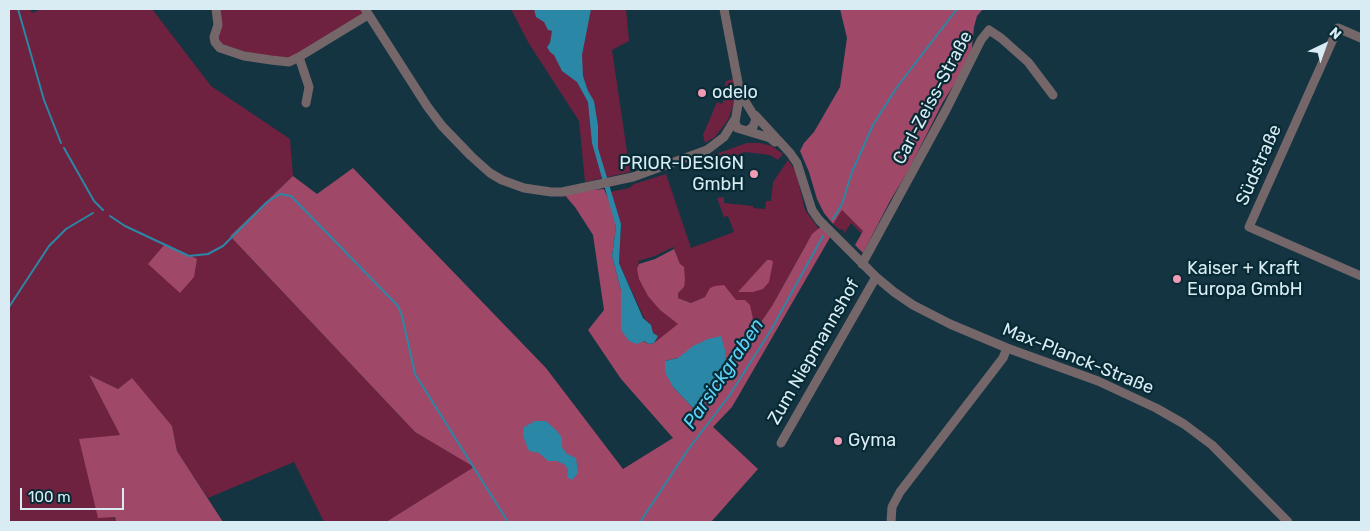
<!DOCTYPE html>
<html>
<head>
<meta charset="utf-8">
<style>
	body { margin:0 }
	#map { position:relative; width:1370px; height:531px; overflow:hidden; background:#133440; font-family:Rubik,sans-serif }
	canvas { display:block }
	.frame { position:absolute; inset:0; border:10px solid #daecf3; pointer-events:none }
	.north { position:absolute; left:1300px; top:20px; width:50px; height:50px; -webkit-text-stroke:4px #072a35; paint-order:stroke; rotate:42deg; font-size:14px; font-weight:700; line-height:20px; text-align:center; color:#daecf3 }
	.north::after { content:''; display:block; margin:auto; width:18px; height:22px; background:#daecf3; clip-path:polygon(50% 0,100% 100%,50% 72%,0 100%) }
	.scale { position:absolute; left:20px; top:488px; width:104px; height:22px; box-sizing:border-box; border:2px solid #daecf3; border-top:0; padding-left:6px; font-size:15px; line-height:18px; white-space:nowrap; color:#daecf3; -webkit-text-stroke:4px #072a35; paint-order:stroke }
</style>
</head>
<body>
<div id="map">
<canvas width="1370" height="531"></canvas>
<div class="frame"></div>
<div class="north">N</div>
<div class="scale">100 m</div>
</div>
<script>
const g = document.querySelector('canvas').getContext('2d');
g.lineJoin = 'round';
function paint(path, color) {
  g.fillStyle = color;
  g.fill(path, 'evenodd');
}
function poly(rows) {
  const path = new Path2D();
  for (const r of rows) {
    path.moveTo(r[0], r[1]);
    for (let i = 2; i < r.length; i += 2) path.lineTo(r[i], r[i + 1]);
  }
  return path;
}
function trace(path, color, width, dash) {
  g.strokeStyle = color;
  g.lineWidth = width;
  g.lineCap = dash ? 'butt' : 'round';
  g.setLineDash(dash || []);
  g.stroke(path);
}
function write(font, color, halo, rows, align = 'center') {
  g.font = font + ' Rubik,sans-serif';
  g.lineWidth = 4.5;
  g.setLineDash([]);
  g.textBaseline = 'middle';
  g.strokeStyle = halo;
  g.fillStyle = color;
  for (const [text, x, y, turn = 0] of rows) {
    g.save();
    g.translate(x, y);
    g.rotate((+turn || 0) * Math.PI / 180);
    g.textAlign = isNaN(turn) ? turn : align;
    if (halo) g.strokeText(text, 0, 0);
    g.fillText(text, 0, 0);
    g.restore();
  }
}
const green = poly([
	[9,9,30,9,32,13,41,9,152,9,211,86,290,139,293,176,230,236,415,432,475,467,386,522,324,522,294,462,208,498,177,451,172,426,129,381,118,389,89,375,120,435,80,440,116,522,9,522],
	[216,9,365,9,368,15,299,57,271,60,215,42],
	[511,9,626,9,629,41,612,50,630,172,585,182,579,121,528,42],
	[733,79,734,103,728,120,715,137,705,143,703,135,717,102,722,104,728,90,724,87,726,81],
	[747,143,760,143,772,146,783,154,778,160,770,155,745,152,716,163,713,155],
	[788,160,796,172,805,210,819,229,812,235,805,246,772,306,761,322,753,319,736,300,705,297,691,303,678,298,678,293,684,287,680,264,673,247,655,256,638,261,639,264,637,269,660,310,679,324,654,343,658,336,652,333,651,325,644,318,619,263,621,224,610,192,629,188,634,184,666,174,691,248,734,232,728,216,724,217,717,198,724,197,724,203,753,206,753,208,765,209,766,201,771,201,773,182],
	[842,210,864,232,862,234,851,223,844,234,844,231,842,229,840,230,833,224]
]);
const forest = poly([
	[840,9,983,9,977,16,974,27,971,57,943,102,909,169,890,201,863,253,855,245,863,231,842,210,833,224,824,213,817,199,809,172,800,151,804,143,814,132,840,87,847,38],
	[353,168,546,368,623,469,673,438,621,379,588,330,604,310,593,235,575,207,562,192,604,189,610,203,616,227,612,256,621,290,621,330,649,344,654,343,678,324,660,310,648,296,639,279,637,269,639,264,655,259,674,249,680,264,684,267,685,280,684,287,678,293,678,298,691,303,705,297,710,288,715,286,724,285,736,300,745,300,750,305,753,319,761,322,772,306,812,234,823,225,832,234,732,407,713,427,758,469,711,522,386,522,474,467,415,432,230,236,293,176,317,194],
	[678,358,715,382,695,410,673,387,665,361],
	[165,244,197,259,194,277,180,293,148,264],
	[767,260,771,260,773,262,769,282,763,289,753,292,738,292],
	[89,375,118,389,132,378,172,426,177,451,223,522,116,522,115,517,98,518,79,439,120,435]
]);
const water = poly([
	[534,9,591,9,582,55,583,76,588,91,594,101,598,126,598,148,621,224,619,263,643,318,651,325,653,333,658,336,654,343,649,344,644,341,637,344,629,341,621,330,621,290,612,256,616,227,592,143,588,102,577,82,562,71,554,55,550,52,547,47,550,43,552,31,548,30,544,22,536,17],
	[721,336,725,350,725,366,695,410,673,387,665,372,665,361,678,358,693,346,708,339],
	[535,421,546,421,557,431,562,438,562,447,567,454,576,458,578,473,572,480,567,477,568,470,565,465,557,461,548,461,539,453,529,451,523,436,524,427]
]);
const stream = poly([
	[18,9,44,100,61,143],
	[64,148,94,201,103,210],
	[110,216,125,226,189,256,208,254,223,246,267,202,280,194,291,196,398,306,402,316,415,374,508,522],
	[833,219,842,204,852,172,873,125,897,87,957,9],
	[9,307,49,246,66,229,93,213],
	[640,522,687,451,729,396,771,330,823,236]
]);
const street = poly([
	[216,9,218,25,214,37,215,42,220,48,244,56,271,60,289,62,299,57],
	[365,9,427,106,442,126,471,156,490,173,502,180,524,188,551,192,562,192,633,177,707,150,724,137,735,119],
	[724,9,740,93,735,122,737,128,747,131,753,127,756,119,740,93],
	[1361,38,1338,28,1249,227,1361,276],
	[306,103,309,87,299,57,368,15],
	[755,115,790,153,797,163,812,210,819,220,876,277,894,292,913,305,950,324,1007,348,1098,381,1156,408,1184,424,1212,445,1288,522],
	[747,131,770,138,775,142],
	[862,264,947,108,981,40,989,30,1001,38,1028,62,1053,95],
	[781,443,876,277],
	[891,522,892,507,900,492,1003,358,1007,348]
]);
const markers = [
	[702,93,5,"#f09ab5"],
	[754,174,5,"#f09ab5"],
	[1177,279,5,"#f09ab5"],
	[838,441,5,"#f09ab5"]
];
const poiNames = [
	["odelo",712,93],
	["PRIOR-DESIGN",744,164,"right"],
	["GmbH",744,185,"right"],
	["Kaiser + Kraft",1187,269],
	["Europa GmbH",1187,290],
	["Gyma",848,441]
];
const streetNames = [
	["Carl-Zeiss-Straße",933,98,-62],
	["Südstraße",1259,165,-66],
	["Zum Niepmannshof",814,352,-60],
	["Max-Planck-Straße",1078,359,22]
];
const waterNames = [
	["Parsickgraben",724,374,-56]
];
paint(green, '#6f2240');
paint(forest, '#9f4867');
paint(water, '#2a87a5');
trace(stream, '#2a87a5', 2);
trace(street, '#75666a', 9);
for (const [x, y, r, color] of markers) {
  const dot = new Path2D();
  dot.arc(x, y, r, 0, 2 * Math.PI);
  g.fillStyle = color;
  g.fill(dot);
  trace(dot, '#072a35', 2);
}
write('18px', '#daecf3', '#072a35', poiNames, 'left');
write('18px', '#daecf3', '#072a35', streetNames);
write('italic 19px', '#5dd3fb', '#072a35', waterNames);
</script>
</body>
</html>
